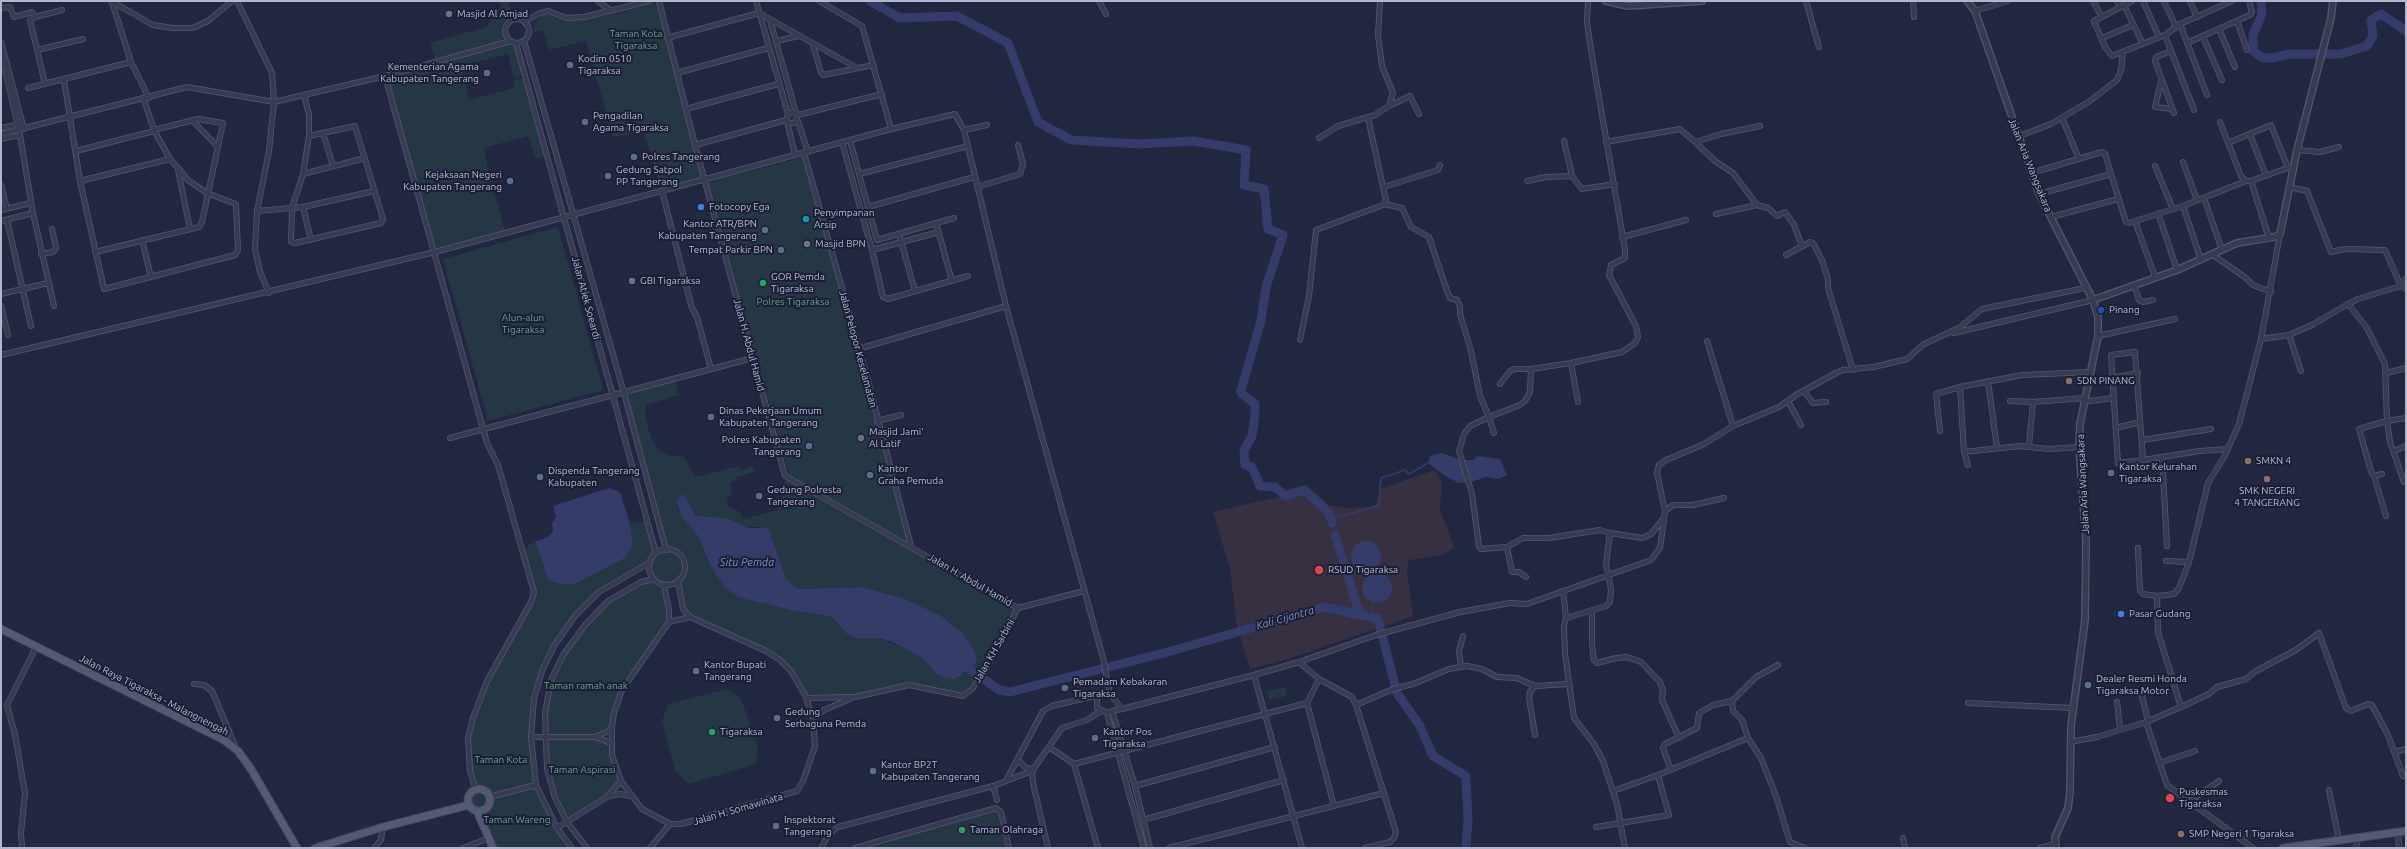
<!DOCTYPE html>
<html>
<head>
<meta charset="utf-8">
<style>
	body { margin:0 }
	#map { position:relative; width:2407px; height:849px; overflow:hidden; background:#232841; font-family:Ubuntu,sans-serif }
	canvas { display:block }
	.frame { position:absolute; inset:0; border:2px solid #b4b7cb; pointer-events:none }
</style>
</head>
<body>
<div id="map">
<canvas width="2407" height="849"></canvas>
<div class="frame"></div>
</div>
<script>
const g = document.querySelector('canvas').getContext('2d');
g.lineJoin = 'round';
function paint(path, color) {
  g.fillStyle = color;
  g.fill(path, 'evenodd');
}
function poly(rows) {
  const path = new Path2D();
  for (const r of rows) {
    if (r.length === 3) {
      path.moveTo(r[0] + r[2], r[1]);
      path.arc(r[0], r[1], r[2], 0, 2 * Math.PI);
      continue;
    }
    path.moveTo(r[0], r[1]);
    for (let i = 2; i < r.length; i += 2) path.lineTo(r[i], r[i + 1]);
  }
  return path;
}
function trace(path, color, width, dash) {
  g.strokeStyle = color;
  g.lineWidth = width;
  g.lineCap = dash ? 'butt' : 'round';
  g.setLineDash(dash || []);
  g.stroke(path);
}
function write(font, color, halo, rows, align = 'center') {
  g.font = font + ' Ubuntu,sans-serif';
  g.lineWidth = 4;
  g.setLineDash([]);
  g.textBaseline = 'middle';
  g.strokeStyle = halo;
  g.fillStyle = color;
  for (const [text, x, y, turn = 0] of rows) {
    g.save();
    g.translate(x, y);
    g.rotate((+turn || 0) * Math.PI / 180);
    g.textAlign = isNaN(turn) ? turn : align;
    if (halo) g.strokeText(text, 0, 0);
    g.fillText(text, 0, 0);
    g.restore();
  }
}
const medical = poly([
	[1435,470,1442,482,1440,510,1454,547,1445,554,1409,560,1407,570,1413,616,1288,659,1250,669,1236,621,1230,569,1213,512,1287,495,1286,490,1306,485,1328,505,1346,508,1369,507,1377,504,1380,489]
]);
const green = poly([
	[499,1,508,1,511,14,502,25,501,29,503,38,500,42,435,60,430,43,486,27,501,6],
	[657,3,704,178,661,190,644,131,613,137,586,41,549,50,543,31,533,32,533,28,538,19,545,14,566,20,595,18],
	[511,42,515,44,525,75,514,78,508,54,461,66,469,100,514,88,513,81,525,78,546,156,536,159,528,136,484,148,488,170,505,231,436,249,386,77],
	[803,157,841,287,911,547,1018,608,972,689,963,696,912,685,875,694,806,698,791,671,765,648,690,617,683,609,678,581,665,585,669,622,622,690,612,727,595,737,611,743,621,781,615,790,567,822,555,798,547,769,544,736,551,680,557,666,585,625,608,601,653,579,649,564,599,592,575,616,559,639,542,670,534,699,531,737,536,785,545,807,572,848,493,848,477,811,469,805,469,795,476,790,470,771,468,738,487,681,534,592,522,551,535,540,548,580,559,584,575,584,633,546,629,523,648,521,657,553,666,549,624,393,675,379,679,395,646,405,645,415,651,439,659,450,668,455,684,457,696,477,739,466,740,470,753,466,755,472,736,477,737,480,731,482,732,493,726,499,728,507,740,512,743,519,778,510,778,501,785,494,783,484,786,477,886,532,789,476,708,182],
	[684,494,695,515,729,519,741,527,762,527,770,532,786,579,798,589,861,587,903,598,920,606,977,660,975,664,965,673,936,674,923,658,901,647,879,638,855,638,829,616,799,612,711,567,698,536,678,508,677,502,680,496],
	[558,227,603,390,488,421,443,259],
	[1285,687,1287,696,1269,700,1267,691],
	[727,689,741,699,758,746,756,764,689,784,675,770,662,721,668,704],
	[993,809,1001,812,1011,848,855,848]
]);
const water = poly([
	[1442,453,1461,460,1473,460,1477,456,1500,459,1507,475,1499,479,1485,477,1472,482,1459,483,1445,476,1428,463,1430,456],
	[609,488,620,492,630,524,633,546,623,559,575,584,559,584,548,580,535,540,538,541,549,536,553,531,552,523,556,517,553,506],
	[684,494,695,515,729,519,747,528,766,528,770,532,786,579,798,589,861,587,903,598,939,615,963,633,974,650,977,660,975,664,955,679,948,678,936,674,923,658,890,641,879,638,855,638,846,633,837,622,829,616,799,612,738,597,725,587,711,567,698,536,682,517,677,502,680,496],
	[1366,556,15],
	[1377,588,15]
]);
const stream = poly([
	[1331,519,1378,506,1381,478,1405,470,1409,474,1428,463],
	[1371,617,1373,605]
]);
const river = poly([
	[870,1,900,18,957,16,1008,43,1038,122,1071,140,1139,144,1193,141,1246,150,1244,185,1264,189,1268,229,1283,235,1266,287,1261,321,1241,390,1241,393,1255,404,1255,414,1252,436,1244,450,1245,465,1252,467,1260,486,1275,487,1285,496,1305,490,1330,514,1332,523],
	[2261,1,2262,14,2253,35,2253,51,2263,58,2272,58,2290,54,2341,54,2367,46,2373,36,2371,20,2381,14,2406,31],
	[1335,535,1360,615],
	[970,669,999,690,1010,692,1164,653,1325,607,1378,619,1397,693,1420,726,1433,756,1466,776,1468,821,1466,848]
]);
const minor = poly([
	[111,1,153,25,173,28,193,28,208,21,232,1],
	[237,1,272,73,274,102,269,151,257,211,255,249,260,272,269,293],
	[598,1,611,11],
	[659,1,695,145,785,476,1018,608],
	[756,1,788,114,786,120,789,123,795,123,798,115,793,112,788,114],
	[819,1,862,26,891,129],
	[1099,1,1106,14],
	[1806,1,1819,47],
	[1913,1,1914,17],
	[2093,1,2102,17],
	[2117,1,2121,7],
	[2132,1,2094,21,2105,47,2112,56,2165,35,2180,24,2232,1],
	[2143,1,2159,37],
	[2164,1,2176,27],
	[2190,1,2197,17],
	[112,2,131,62],
	[2124,5,2143,44],
	[1,8,10,7,14,17,32,12,35,17],
	[1975,11,2008,1],
	[517,31,12],
	[770,20,796,113],
	[2237,21,2247,50],
	[524,22,540,13,548,11,567,18,584,17,650,1],
	[2180,24,2207,95],
	[2219,29,2235,67],
	[2165,35,2194,110],
	[2203,37,2222,80],
	[667,38,759,13,857,68],
	[2102,38,2133,25],
	[524,41,624,393,666,550],
	[776,41,799,36],
	[1,42,24,129],
	[516,43,656,553],
	[2187,43,2250,15,2252,12,2249,1],
	[813,45,821,73,823,75,874,65],
	[37,50,83,39],
	[2171,51,2156,57,2155,61,2174,113],
	[2,56,20,135,33,213,54,306],
	[677,73,768,48],
	[385,76,487,443,498,465,534,592,531,602,487,681,473,718,468,738,470,771,476,790],
	[64,80,80,181,104,289,235,255,238,250,236,204,207,193,189,181,178,168,170,159,154,130,144,100],
	[2161,81,2155,107,2172,109],
	[45,84,30,20,35,17,62,10],
	[28,88,131,62,149,98],
	[304,95,309,115,309,136,303,174,292,208,291,242,295,243,381,223,383,219,355,126,309,136],
	[1389,106,1410,96,1419,114],
	[686,109,778,84],
	[798,115,882,94],
	[2062,118,2079,159],
	[192,120,218,147],
	[787,121,795,155],
	[798,121,808,152],
	[2220,122,2241,176,2246,181],
	[1,128,21,124],
	[964,130,987,125],
	[323,133,333,166],
	[1,134,187,87,274,102,385,76,511,41],
	[2250,134,2266,176],
	[2017,137,2051,124,2090,101,2117,80,2121,70,2123,52],
	[1319,138,1338,126,1375,115,1389,106,1393,93,1382,66,1378,35,1380,1],
	[1,139,20,135],
	[850,141,877,240,954,218],
	[1564,141,1572,176,1582,189,1615,184],
	[842,142,872,250],
	[1606,142,1680,129,1695,142,1721,134,1760,126],
	[1695,142,1715,161,1733,173,1757,205],
	[2228,143,2271,125,2288,168],
	[695,145,786,120],
	[2297,150,2320,152,2339,147],
	[76,151,154,131],
	[804,153,866,373,911,546],
	[2183,162,2197,200],
	[2155,166,2173,209],
	[178,170,190,229],
	[2031,173,2102,152,2105,153,2111,174],
	[303,174,365,158],
	[859,174,968,146],
	[80,181,170,159],
	[1527,181,1546,177,1572,176],
	[2251,181,2290,167],
	[1,185,7,209],
	[977,187,1020,174,1023,164,1018,145],
	[1384,187,1438,170,1440,165],
	[2289,187,2307,191,2331,252,2345,249,2385,250,2401,286,2406,289],
	[662,191,692,308,697,317,711,369],
	[2039,194,2111,174,2126,222,2129,223,2183,206,2246,181,2251,181,2269,238],
	[2204,198,2222,250],
	[1384,204,1402,208,1411,227,1429,237,1447,291,1450,298,1457,300,1460,307,1460,314,1471,351,1480,396,1489,417,1470,426,1464,434,1459,451,1472,494,1479,546,1481,549,1507,547,1523,538,1549,538,1600,530,1610,533],
	[2183,206,2201,260],
	[303,207,311,240],
	[868,207,974,177],
	[1,210,31,203],
	[257,211,303,207,374,191],
	[2158,213,2177,270],
	[1716,214,1757,205,1768,208,1777,216,1785,212,1794,225,1802,246],
	[2051,217,2118,199],
	[7,220,31,326],
	[1,221,33,213],
	[2135,221,2155,277],
	[936,223,952,281],
	[939,232,872,250,883,297,888,299,968,276],
	[899,234,915,291],
	[1622,237,1686,220],
	[142,240,151,277],
	[95,252,199,227,202,222,223,123,198,119,154,130],
	[41,254,53,252,56,248,52,229],
	[1786,255,1810,242,1813,243,1822,260,1828,279,1828,288,1853,370],
	[2213,255,2246,278,2253,285,2271,292],
	[2134,285,2139,300,2143,302,2153,300],
	[1,294,48,283],
	[2348,304,2358,299,2401,286,2406,278],
	[1,306,8,335],
	[1954,333,2093,300],
	[2289,335,2301,371],
	[2098,336,2175,319],
	[2261,339,2289,335,2312,325,2348,304,2367,328,2385,364,2387,421,2406,418],
	[1300,340,1309,296,1316,230,1383,205,1386,201,1368,118],
	[1707,341,1733,426],
	[858,349,1006,306],
	[1,355,435,252,891,129,955,114,964,130,1006,306,1103,658,1110,694],
	[1571,363,1578,402],
	[2386,373,2406,368],
	[2112,378,2138,373],
	[1988,381,1997,448],
	[1500,384,1510,371,1515,369,1531,369],
	[1804,391,1813,403,1826,402],
	[1788,401,1801,425],
	[2010,401,2033,402,2029,446],
	[2033,402,2084,398],
	[2083,402,2113,398],
	[877,421,901,415],
	[2116,428,2140,422],
	[1940,431,1936,394,1960,387],
	[1494,433,1489,417,1520,405,1525,401,1530,392,1531,369,1571,363,1622,352,1635,343,1638,337,1636,326,1609,275,1611,265,1625,258,1625,250,1591,50,1587,23,1588,1],
	[450,438,753,358],
	[2142,440,2211,429],
	[2394,451,2406,446],
	[1964,452,2019,446,2050,449,2079,447],
	[2162,457,2167,546],
	[2143,460,2135,352,2111,355,2118,463,2143,460,2200,451,2228,449],
	[1968,465,1964,452,1960,387,2022,375,2090,372],
	[2382,474,2374,476,2372,474,2359,429,2387,421,2390,442,2404,482],
	[2374,476,2386,516],
	[1665,511,1673,505,1693,505,1724,498],
	[1507,547,1512,572,1519,572,1526,577],
	[2138,548,2140,591,2143,594,2157,596],
	[667,567,18],
	[2166,561,2189,562],
	[678,581,683,609,690,617],
	[664,585,669,610,669,622],
	[1563,591,1566,618],
	[1592,611,1592,644,1594,660,1597,663,1616,658,1627,657,1641,662,1660,682,1663,691,1662,700,1679,738],
	[690,617,766,651,780,660,791,671,805,695,813,718,815,746,803,781,797,791,681,824,670,824,642,809,621,781,612,755,612,727,614,713,622,690,669,622,690,617],
	[1299,662,1376,635,1460,612,1510,603,1527,604,1651,560,1660,548,1664,520],
	[1461,667,1459,651,1463,636],
	[1254,675,1302,848],
	[1319,679,1307,703,1334,806],
	[194,684,204,685,212,691,237,750],
	[1535,686,1530,692,1529,698,1535,735],
	[2142,696,2148,721],
	[806,698,855,697,909,685,963,696,972,689,985,671,1018,608,1084,591],
	[1732,701,1733,711,1742,720,1748,738,1761,758,1776,796,1790,842,1805,848],
	[2117,702,2120,729],
	[1968,703,2073,708],
	[1356,705,1393,689,1413,684,1449,669,1467,666,1482,669,1497,677,1517,678,1535,686,1569,684],
	[2181,707,2209,694,2217,687,2246,679,2256,671,2296,650,2319,633,2346,708,2351,711,2368,704,2372,705,2388,735,2403,776],
	[1122,709,1110,694,1106,693,1097,698,1097,708,1107,713,1112,711,1122,709,1254,675,1299,662,1319,679,1352,697,1356,705,1396,832,1394,838,1390,842,1365,848],
	[1112,711,1135,786,1150,848],
	[1107,713,1144,848],
	[813,718,824,710,852,698],
	[2146,722,2167,785,2253,848],
	[531,737,595,737,611,743],
	[595,737,609,731,612,727],
	[2070,742,2097,737,2146,722,2181,707,2158,632,2157,596,2174,594,2179,588,2189,562,2208,483,2224,457,2239,424,2261,339,2280,234],
	[1049,747,1074,764],
	[2394,752,2406,749],
	[1017,759,1026,768,1034,769],
	[2159,763,2195,751],
	[1671,770,1663,748,1665,744,1697,728,1699,713,1713,705,1732,701,1756,677,1778,665],
	[1032,771,1033,783,1048,848],
	[1007,779,1043,711,1052,706,1094,696,1097,698],
	[993,786,997,800],
	[1135,786,1275,747],
	[2329,790,2339,840],
	[1613,791,1658,775],
	[608,796,620,794,631,796],
	[489,797,536,785],
	[2190,801,2219,781],
	[1143,820,1284,780],
	[1596,827,1669,815,1658,775,1748,738],
	[557,828,607,797,621,781],
	[2398,832,2399,848],
	[1903,838,1905,848],
	[22,848,21,833,25,793,15,735,7,705,36,647],
	[374,848,381,840,383,827],
	[463,848,489,838],
	[572,848,557,828,536,785,531,737,534,699,542,671,554,646,575,616,599,592,649,563],
	[587,848,567,822,555,798,547,769,545,713,551,680,563,655,585,625,608,601,641,582,653,579],
	[650,848,670,824],
	[821,848,829,834,838,827,993,786,1032,771,1062,728,1087,720,1101,711],
	[855,848,996,808,1001,812,1009,848],
	[1098,848,1074,764,1307,703],
	[1169,848,1384,793],
	[1625,848,1617,804,1603,761,1594,744,1574,718,1565,654,1564,626,1566,618,1606,606,1610,602,1611,589,1606,564,1610,533,1642,538,1651,534,1664,518,1665,511,1657,473,1659,465,1666,460,1704,444,1733,426,1779,407,1796,395,1836,373,1843,370,1874,367,1907,359,1924,344,1959,328,1982,309,2085,288],
	[2040,848,2055,844],
	[2356,848,2358,838]
]);
const tertiary = poly([
	[1606,1,1628,6,1702,1],
	[1967,1,1975,11,2039,194,2093,300,2098,317,2098,336,2080,424,2079,447,2086,542,2085,620,2071,726,2070,792,2068,808,2055,837,2056,848],
	[2093,300,2177,270,2237,243,2274,237,2280,234,2297,150,2331,18,2333,1]
]);
const primary = poly([
	[1,629,224,740,238,751,251,769,297,848],
	[479,800,11],
	[477,811,493,848],
	[315,848,383,827,469,805],
	[2283,848,2406,831]
]);
const markers = [
	[449,14,4,"#6b7280"],
	[570,65,4,"#5c6f8a"],
	[487,73,4,"#5c6f8a"],
	[585,122,4,"#5c6f8a"],
	[634,157,4,"#5c6f8a"],
	[608,176,4,"#5c6f8a"],
	[510,181,4,"#5c6f8a"],
	[701,207,4,"#3f7fe0"],
	[806,219,4,"#0f9aa8"],
	[765,230,4,"#5c6f8a"],
	[807,244,4,"#6b7280"],
	[781,250,4,"#5c6f8a"],
	[632,281,4,"#6b7280"],
	[763,283,4,"#2e9e5b"],
	[2101,310,4,"#1a4fb4"],
	[2069,381,4,"#8d6e63"],
	[711,417,4,"#5c6f8a"],
	[861,438,4,"#6b7280"],
	[809,446,4,"#5c6f8a"],
	[2248,461,4,"#8d6e63"],
	[2111,473,4,"#5c6f8a"],
	[870,475,4,"#5c6f8a"],
	[540,477,4,"#5c6f8a"],
	[2267,479,4,"#8d6e63"],
	[759,496,4,"#5c6f8a"],
	[1319,570,5,"#e0444e"],
	[2121,614,4,"#3f7fe0"],
	[696,671,4,"#5c6f8a"],
	[2088,685,4,"#5c6f8a"],
	[1065,688,4,"#5c6f8a"],
	[777,718,4,"#5c6f8a"],
	[712,732,4,"#2e9e5b"],
	[1095,738,4,"#5c6f8a"],
	[873,771,4,"#5c6f8a"],
	[2170,798,5,"#e0444e"],
	[776,826,4,"#5c6f8a"],
	[962,830,4,"#2e9e5b"],
	[2181,834,4,"#8d6e63"]
];
const poiNames = [
	["Masjid Al Amjad",457,14],
	["Kodim 0510",578,59],
	["Tigaraksa",578,71],
	["Kementerian Agama",479,67,"right"],
	["Kabupaten Tangerang",479,79,"right"],
	["Pengadilan",593,116],
	["Agama Tigaraksa",593,128],
	["Polres Tangerang",642,157],
	["Gedung Satpol",616,170],
	["PP Tangerang",616,182],
	["Kejaksaan Negeri",502,175,"right"],
	["Kabupaten Tangerang",502,187,"right"],
	["Fotocopy Ega",709,207],
	["Penyimpanan",814,213],
	["Arsip",814,225],
	["Kantor ATR/BPN",757,224,"right"],
	["Kabupaten Tangerang",757,236,"right"],
	["Masjid BPN",815,244],
	["Tempat Parkir BPN",773,250,"right"],
	["GOR Pemda",771,277],
	["Tigaraksa",771,289],
	["GBI Tigaraksa",640,281],
	["Pinang",2109,310],
	["SDN PINANG",2077,381],
	["Dinas Pekerjaan Umum",719,411],
	["Kabupaten Tangerang",719,423],
	["Masjid Jami'",869,432],
	["Al Latif",869,444],
	["Polres Kabupaten",801,440,"right"],
	["Tangerang",801,452,"right"],
	["SMKN 4",2256,461],
	["Kantor Kelurahan",2119,467],
	["Tigaraksa",2119,479],
	["Kantor",878,469],
	["Graha Pemuda",878,481],
	["Dispenda Tangerang",548,471],
	["Kabupaten",548,483],
	["Gedung Polresta",767,490],
	["Tangerang",767,502],
	["SMK NEGERI",2267,491,"center"],
	["4 TANGERANG",2267,503,"center"],
	["RSUD Tigaraksa",1328,570],
	["Pasar Gudang",2129,614],
	["Kantor Bupati",704,665],
	["Tangerang",704,677],
	["Dealer Resmi Honda",2096,679],
	["Tigaraksa Motor",2096,691],
	["Pemadam Kebakaran",1073,682],
	["Tigaraksa",1073,694],
	["Gedung",785,712],
	["Serbaguna Pemda",785,724],
	["Tigaraksa",720,732],
	["Kantor Pos",1103,732],
	["Tigaraksa",1103,744],
	["Kantor BP2T",881,765],
	["Kabupaten Tangerang",881,777],
	["Puskesmas",2179,792],
	["Tigaraksa",2179,804],
	["Inspektorat",784,820],
	["Tangerang",784,832],
	["Taman Olahraga",970,830],
	["SMP Negeri 1 Tigaraksa",2189,834]
];
const parkNames = [
	["Taman Kota",636,34],
	["Tigaraksa",636,46],
	["Polres Tigaraksa",793,302],
	["Alun-alun",523,318],
	["Tigaraksa",523,330],
	["Taman ramah anak",586,686],
	["Taman Kota",501,760],
	["Taman Aspirasi",582,770],
	["Taman Wareng",517,820]
];
const streetNames = [
	["Jalan Aria Wangsakara",2030,165,68],
	["Jalan Atiek Soeardi",586,298,75],
	["Jalan H. Abdul Hamid",749,345,75],
	["Jalan Pelopor Keselamatan",858,349,75],
	["Jalan Aria Wangsakara",2083,484,-93],
	["Jalan H. Abdul Hamid",970,580,30],
	["Jalan KH Sarbini",994,651,-60],
	["Jalan Raya Tigaraksa - Malangnengah",154,695,27],
	["Jalan H. Somawinata",738,809,-16]
];
const waterNames = [
	["Situ Pemda",747,562],
	["Kali Cijantra",1285,618,-16]
];
paint(medical, '#373041');
paint(green, '#253742');
paint(water, '#343b67');
trace(stream, '#343b67', 1.5);
trace(river, '#343b67', 9);
trace(minor, '#52566b', 6);
trace(tertiary, '#52566b', 8);
trace(primary, '#41445a', 9);
trace(minor, '#373b51', 4.5);
trace(tertiary, '#373b51', 5.5);
trace(primary, '#555971', 7);
for (const [x, y, r, color] of markers) {
  const dot = new Path2D();
  dot.arc(x, y, r, 0, 2 * Math.PI);
  g.fillStyle = color;
  g.fill(dot);
  trace(dot, '#1c2036', 1.5);
}
write('10px', '#b4b7cb', '#1c2036', poiNames, 'left');
write('10px', '#699e83', '#1c2036', parkNames);
write('10px', '#b4b7cb', '#1c2036', streetNames);
write('italic 11px', '#808ab9', '#1c2036', waterNames);
</script>
</body>
</html>
